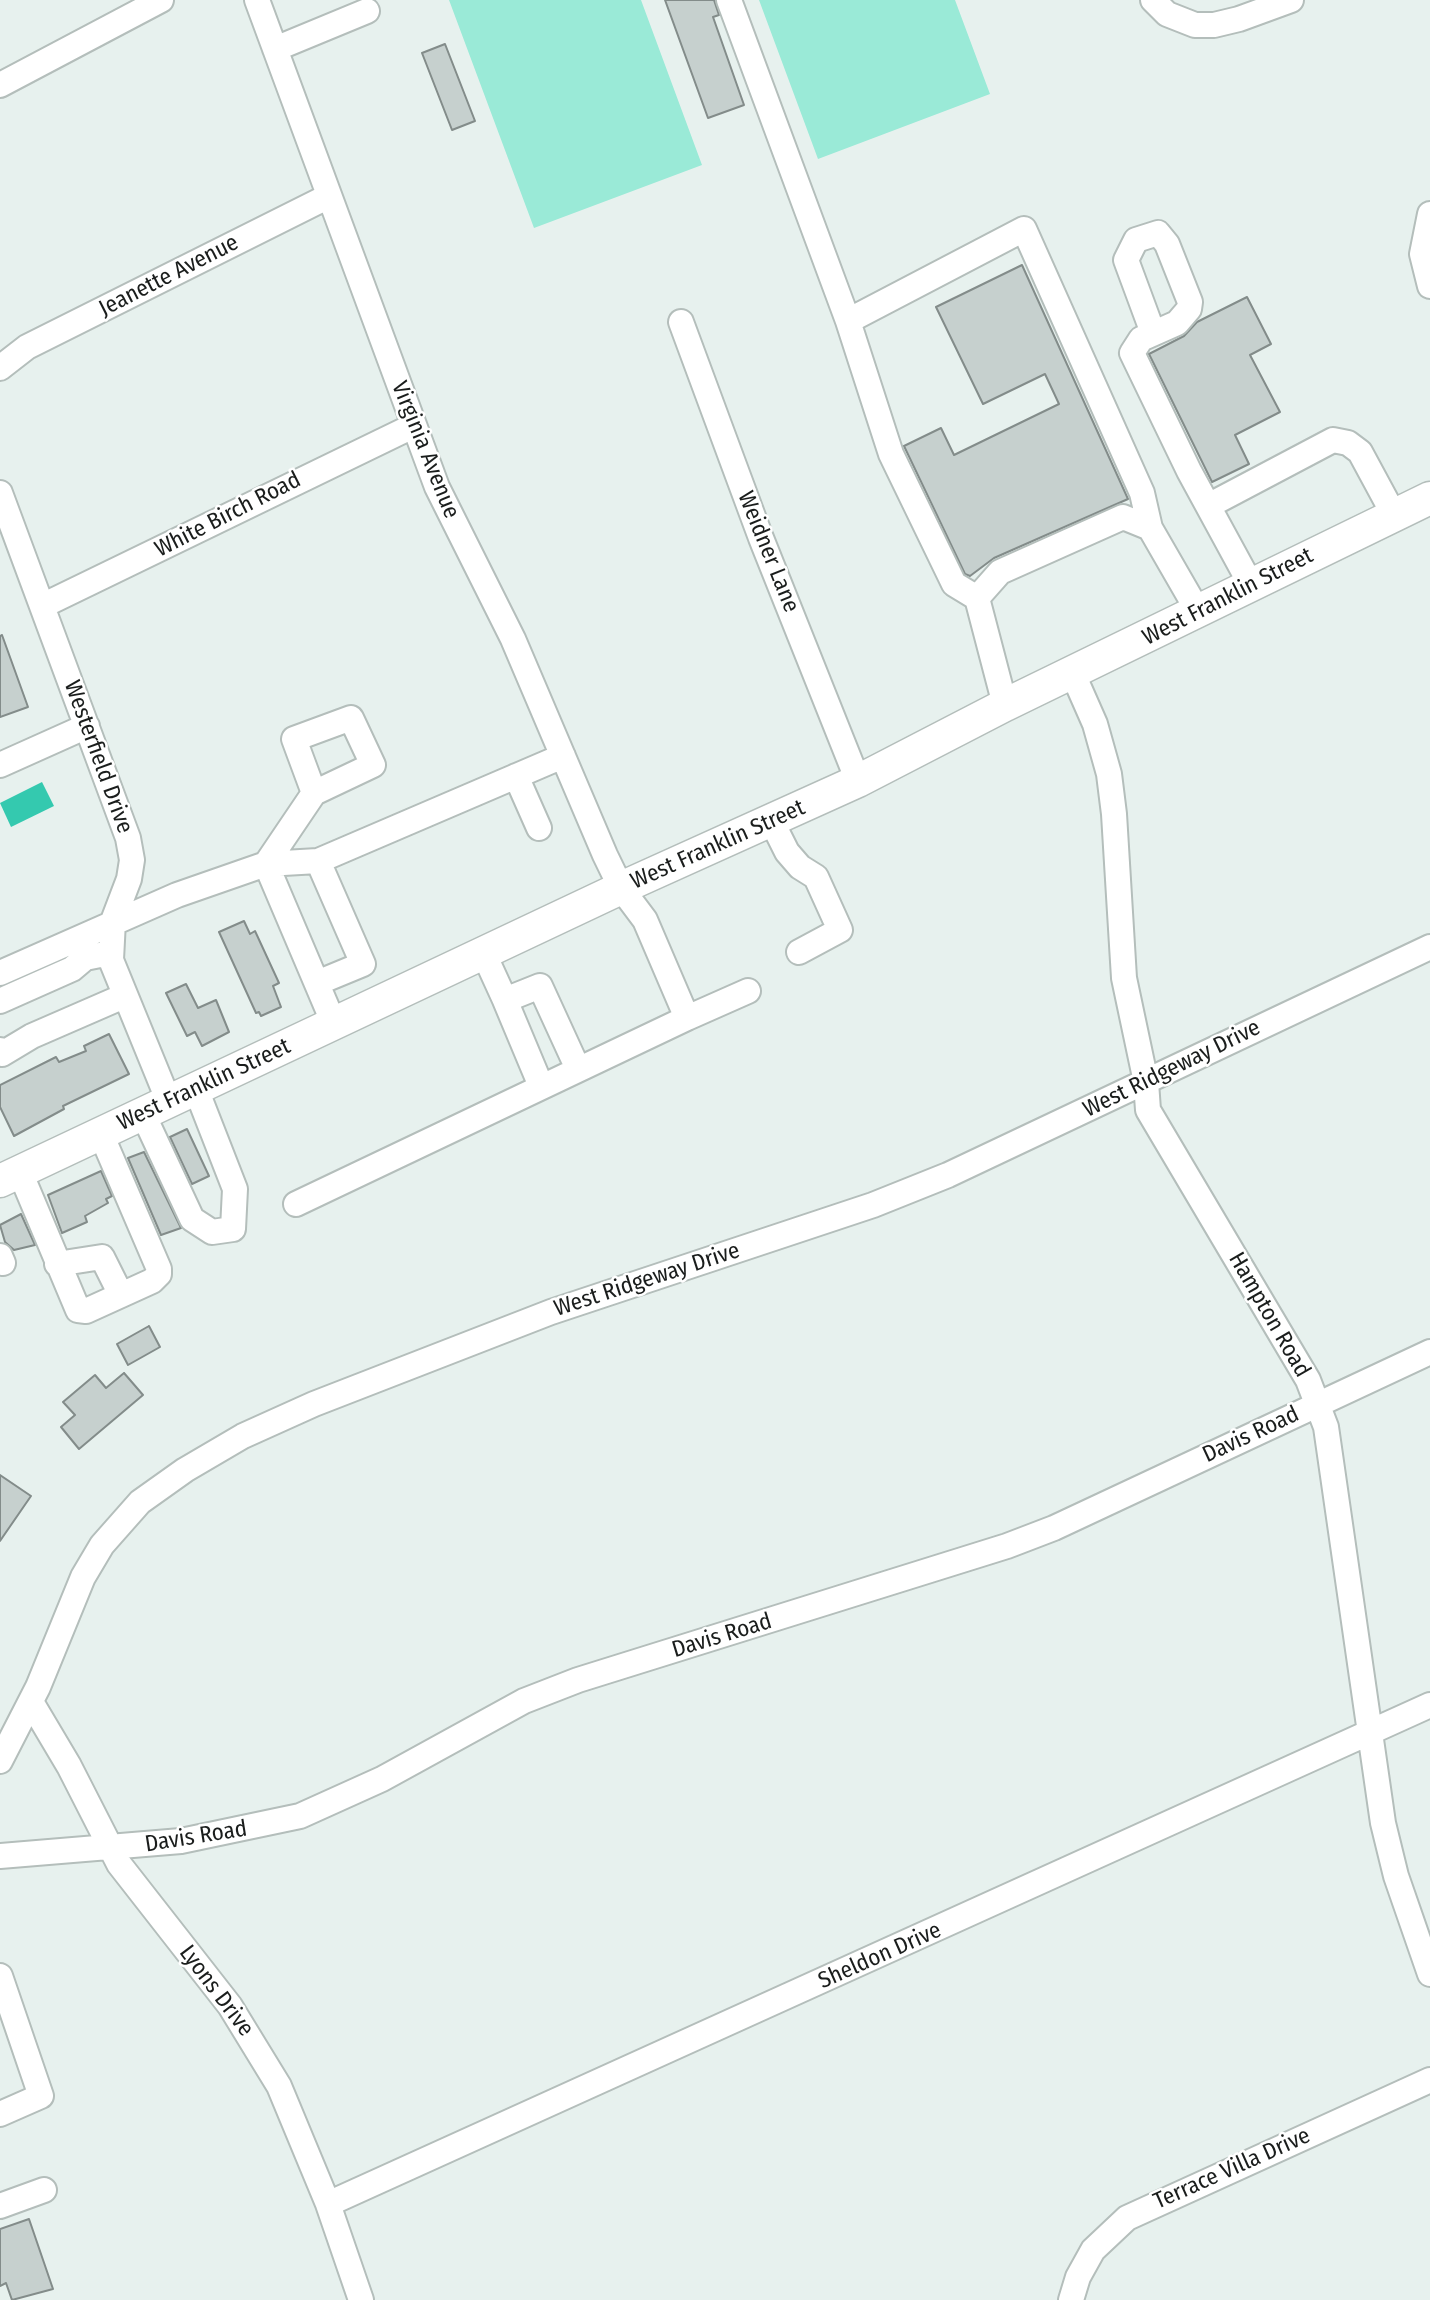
<!DOCTYPE html>
<html>
<head>
<meta charset="utf-8">
<style>
	body { margin:0 }
	canvas { display:block; background:#e7f1ee }
</style>
</head>
<body>
<canvas width="1430" height="2300"></canvas>
<script>
const g = document.querySelector('canvas').getContext('2d');
g.lineJoin = 'round';
function paint(path, color) {
  g.fillStyle = color;
  g.fill(path, 'evenodd');
}
function poly(rows) {
  const path = new Path2D();
  for (const r of rows) {
    path.moveTo(r[0], r[1]);
    for (let i = 2; i < r.length; i += 2) path.lineTo(r[i], r[i + 1]);
  }
  return path;
}
function trace(path, color, width, dash) {
  g.strokeStyle = color;
  g.lineWidth = width;
  g.lineCap = dash ? 'butt' : 'round';
  g.setLineDash(dash || []);
  g.stroke(path);
}
function write(font, color, halo, rows, align = 'center') {
  g.font = font + ' "Fira Sans Condensed",sans-serif';
  g.lineWidth = 5;
  g.setLineDash([]);
  g.textBaseline = 'middle';
  g.strokeStyle = halo;
  g.fillStyle = color;
  for (const [text, x, y, turn = 0] of rows) {
    g.save();
    g.translate(x, y);
    g.rotate((+turn || 0) * Math.PI / 180);
    g.textAlign = isNaN(turn) ? turn : align;
    if (halo) g.strokeText(text, 0, 0);
    g.fillText(text, 0, 0);
    g.restore();
  }
}
const green = poly([
	[449,0,641,0,702,165,534,228],
	[759,0,955,0,990,94,818,159]
]);
const water = poly([
	[42,782,54,806,11,827,0,803]
]);
const building = poly([
	[665,0,714,0,719,15,713,17,744,105,708,118,665,0],
	[445,44,475,121,452,130,422,53,445,44],
	[1022,265,1128,499,994,558,970,576,965,574,904,446,941,428,954,455,1059,404,1045,374,983,404,936,307,1022,265],
	[1247,297,1271,344,1250,355,1280,412,1235,435,1249,464,1212,482,1149,354,1184,336,1197,322,1247,297],
	[2,635,28,707,0,717,0,636,2,635],
	[244,921,250,934,255,931,279,983,273,986,281,1007,261,1016,259,1012,256,1013,219,932,244,921],
	[186,984,198,1008,216,1000,229,1032,202,1046,195,1032,187,1036,166,993,186,984],
	[109,1034,129,1074,63,1106,64,1109,14,1136,0,1107,0,1085,56,1057,59,1062,86,1051,84,1046,109,1034],
	[187,1129,209,1176,192,1184,170,1137,187,1129],
	[144,1152,181,1228,161,1235,128,1158,144,1152],
	[101,1171,112,1196,106,1199,108,1203,85,1216,87,1222,62,1233,48,1195,101,1171],
	[21,1214,35,1245,14,1250,5,1242,0,1225,21,1214],
	[149,1326,160,1347,128,1365,117,1344,149,1326],
	[124,1373,143,1395,79,1449,61,1427,75,1415,63,1402,95,1375,106,1388,124,1373],
	[0,1475,31,1496,0,1541,0,1475],
	[29,2219,53,2289,12,2300,6,2283,0,2286,0,2229,29,2219]
]);
const minor = poly([
	[257,0,437,487,513,639,605,855,621,888,645,920,687,1018,748,991],
	[729,0,848,321,891,454,954,584,977,598],
	[1153,0,1167,14,1195,25,1214,25,1239,19,1291,0],
	[275,49,367,11],
	[0,85,161,0],
	[1430,214,1422,254,1430,286],
	[848,321,1024,229,1142,493,1150,528],
	[681,322,761,538,858,781],
	[1153,333,1126,260,1136,240,1158,233,1167,244,1190,302,1189,309,1177,323,1141,339,1132,353,1189,471,1251,585],
	[0,368,27,347,329,196],
	[0,493,128,838,132,860,129,879,113,921,111,960,169,1102],
	[1208,506,1333,440,1348,443,1360,452,1394,515],
	[42,606,413,426],
	[1073,674,1095,724,1109,774,1114,814,1124,978,1146,1082,1148,1110,1308,1380,1326,1427,1383,1823,1396,1876,1430,1974],
	[1005,705,977,598,1000,572,1123,517,1150,528,1199,613],
	[0,765,87,726],
	[516,776,539,828],
	[771,820,787,852,800,867,816,877,840,930,799,952],
	[266,864,314,793,373,765,351,718,294,739,314,793],
	[266,864,318,861],
	[484,954,505,1000],
	[0,973,177,895,266,864,334,1024],
	[317,983,363,964,318,861,563,756],
	[0,1001,72,969,85,958,110,953],
	[0,1050,2,1054,32,1036,124,996],
	[541,1086,505,1000,540,986,578,1069],
	[143,1114,192,1219,212,1232,233,1229,235,1189,196,1089],
	[20,1172,78,1310,86,1311,152,1281,159,1274,159,1269,101,1134],
	[296,1204,687,1018],
	[0,1256,3,1263],
	[57,1264,102,1257,121,1295],
	[31,1702,69,1766,119,1864,230,2006,279,2086,328,2204,361,2300],
	[0,1761,38,1687,83,1577,102,1545,140,1502,185,1470,243,1436,314,1404,551,1312,873,1205,948,1175,1430,947],
	[0,1856,181,1841,300,1816,382,1779,524,1701,578,1680,1007,1546,1054,1528,1430,1352],
	[0,1976,41,2096,0,2114],
	[328,2204,1430,1705],
	[0,2206,44,2190],
	[1071,2300,1078,2277,1093,2250,1127,2218,1430,2080]
]);
const major = poly([
	[0,1181,621,888,858,781,1005,705,1430,498]
]);
const streetNames = [
	["Jeanette Avenue",169,276,-27],
	["Virginia Avenue",425,450,68],
	["White Birch Road",228,515,-27],
	["Weidner Lane",768,552,68],
	["West Franklin Street",1228,597,-27],
	["Westerfield Drive",98,757,70],
	["West Franklin Street",718,845,-24],
	["West Ridgeway Drive",1172,1069,-26],
	["West Franklin Street",204,1085,-25],
	["West Ridgeway Drive",647,1280,-18],
	["Hampton Road",1269,1315,60],
	["Davis Road",1251,1435,-25],
	["Davis Road",722,1636,-17],
	["Davis Road",196,1837,-9],
	["Sheldon Drive",880,1956,-24],
	["Lyons Drive",216,1991,53],
	["Terrace Villa Drive",1232,2169,-24]
];
paint(green, '#9aead7');
paint(water, '#34c9af');
paint(building, '#c6d0ce');
trace(building, '#838c8a', 2);
trace(minor, '#b4bebb', 28);
trace(major, '#b4bebb', 35);
trace(minor, '#fff', 24);
trace(major, '#fff', 32);
write('23px', '#1a1d1c', '#fff', streetNames);
</script>
</body>
</html>
